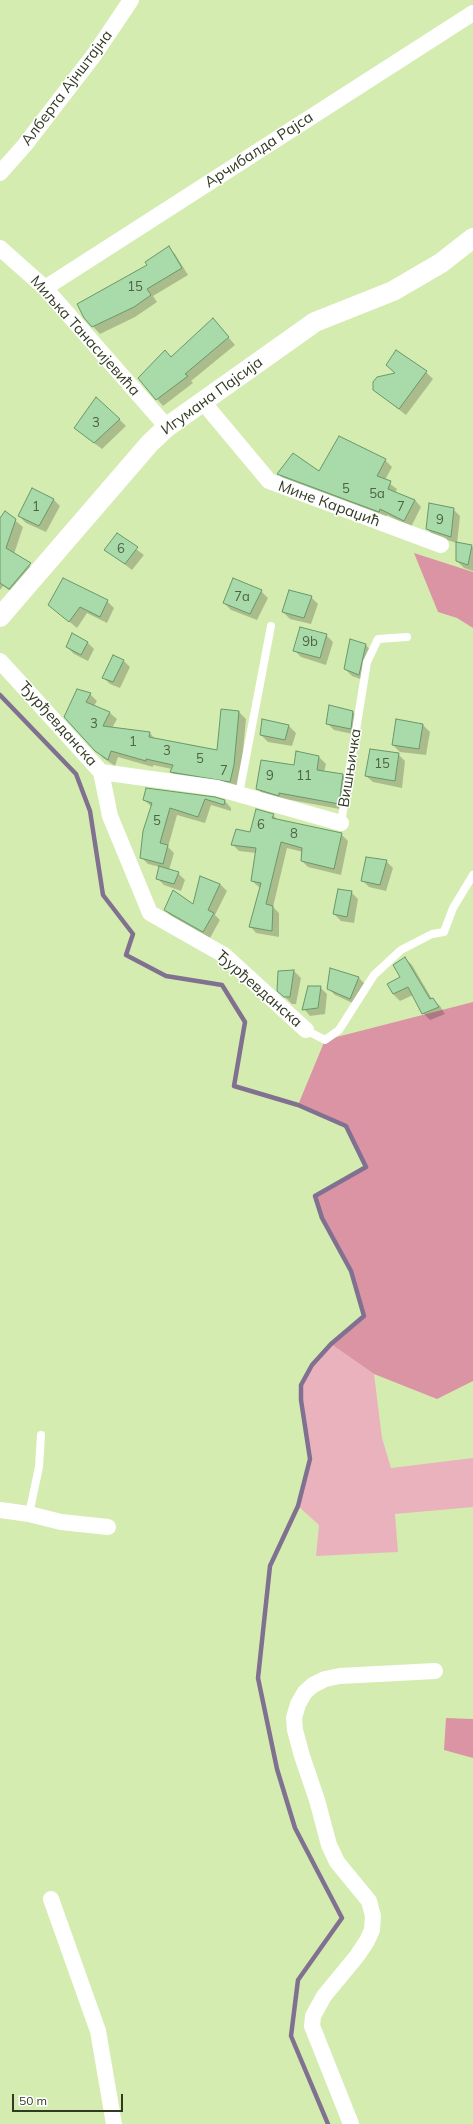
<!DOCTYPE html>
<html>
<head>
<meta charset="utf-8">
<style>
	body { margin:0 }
	#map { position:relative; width:473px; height:2124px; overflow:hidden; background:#d5ecb0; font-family:Mulish,sans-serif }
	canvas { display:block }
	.scale { position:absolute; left:12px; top:2094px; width:111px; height:18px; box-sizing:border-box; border:2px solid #313a22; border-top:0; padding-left:5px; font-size:12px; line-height:14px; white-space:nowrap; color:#313a22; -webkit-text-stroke:3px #fff; paint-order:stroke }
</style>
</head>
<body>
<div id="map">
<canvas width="473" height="2124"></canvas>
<div class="scale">50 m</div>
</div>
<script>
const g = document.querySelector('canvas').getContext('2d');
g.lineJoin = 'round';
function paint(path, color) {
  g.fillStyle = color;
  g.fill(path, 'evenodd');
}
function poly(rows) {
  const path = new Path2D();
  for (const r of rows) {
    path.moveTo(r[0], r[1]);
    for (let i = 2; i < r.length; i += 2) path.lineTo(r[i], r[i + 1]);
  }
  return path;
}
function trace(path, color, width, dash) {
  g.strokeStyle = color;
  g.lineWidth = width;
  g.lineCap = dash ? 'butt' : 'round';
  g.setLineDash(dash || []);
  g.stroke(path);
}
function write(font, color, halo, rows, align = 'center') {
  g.font = font + ' Mulish,sans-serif';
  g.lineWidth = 3;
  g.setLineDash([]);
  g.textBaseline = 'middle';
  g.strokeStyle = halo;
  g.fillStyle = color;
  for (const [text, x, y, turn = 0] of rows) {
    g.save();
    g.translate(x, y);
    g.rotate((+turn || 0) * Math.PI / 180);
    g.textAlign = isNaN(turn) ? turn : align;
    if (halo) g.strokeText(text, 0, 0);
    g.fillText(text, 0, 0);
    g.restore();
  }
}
const green = poly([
	[331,1344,374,1374,382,1438,391,1468,473,1458,473,1507,395,1514,398,1552,316,1556,319,1525,298,1506,310,1459,301,1400,301,1385,312,1365]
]);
const forest = poly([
	[414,553,473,572,473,628,457,618,438,612],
	[473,1002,473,1381,437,1399,374,1374,331,1344,364,1315,351,1271,322,1218,315,1196,366,1167,346,1126,298,1105,325,1040],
	[446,1718,473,1719,473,1758,444,1750]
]);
const shadow = poly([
	[168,247,175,254,188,275,153,296,157,302,135,317,100,334,85,318],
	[219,326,235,345,191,381,193,383,163,406,157,399,171,358],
	[426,372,433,379,406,415,374,390],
	[119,419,126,426,102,449,82,434],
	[385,460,392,467,385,480,397,489,395,493,415,500,421,507,411,527,387,515,386,518,285,481,279,474,320,473],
	[53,499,60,506,46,532,26,523,19,516],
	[453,509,460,516,457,544,473,547,473,571,464,568,457,561,457,543,434,536,427,529],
	[5,512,23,527,14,554,37,571,16,595,3,586,0,590,0,520],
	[117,535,144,555,132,570,106,550],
	[261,591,268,598,257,620,231,610,224,603],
	[311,597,318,604,311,624,290,619,283,612],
	[107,601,114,608,107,623,87,613,77,628,49,605],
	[326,635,333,642,326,665,301,657,294,650],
	[88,643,94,649,88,661,74,654,67,647],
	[366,645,372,652,366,681,352,676,345,669],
	[123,660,130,667,120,688,110,684,103,677],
	[90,694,97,701,94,706,110,713,117,719,112,728,150,733,155,739,217,751,222,711,239,712,246,719,241,772,237,788,178,778,171,772,172,769,153,765,153,767,118,757,115,766,103,758,65,717],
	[330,706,353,712,360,719,357,735,334,730,327,723],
	[262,721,289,726,296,733,292,746,268,742,261,735],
	[423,725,430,732,426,755,400,752,393,745],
	[398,754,405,761,402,788,373,782,366,776],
	[319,757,326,764,324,772,343,775,350,782,345,810,264,795,257,788,295,767],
	[147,789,225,801,231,808,231,811,211,805,205,823,177,815,168,847,174,853,169,870,178,873,185,880,181,891,164,885,157,878,160,867,148,864,141,857,152,807,144,800],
	[273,815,279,821,341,834,348,841,341,875,308,867,302,861,303,852,287,848,273,907,279,913,279,937,256,933,250,926,260,888,252,881,256,853,239,851,233,845,251,833],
	[386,861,393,868,386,891,369,887,362,880],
	[220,884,227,891,215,915,220,920,210,938,172,917,165,910,193,905],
	[351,892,358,899,354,923,341,921,334,914],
	[405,958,412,965,432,999,440,1006,445,1014,430,1020,423,1013,413,995,400,1001,393,994,401,977],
	[294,971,301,978,296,1004,292,1004,278,990,279,972],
	[358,977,365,984,357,1005,335,995,328,988],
	[320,987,327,994,325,1014,310,1016,304,1009]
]);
const stream = poly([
	[0,695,76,774,90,811,103,895,133,934,126,955,166,976,222,985,245,1022,234,1086,298,1105,346,1126,366,1167,315,1196,322,1218,351,1271,364,1316,331,1344,312,1365,301,1385,301,1400,310,1459,298,1506,270,1566,258,1678,277,1769,295,1828,342,1918,298,1980,291,2036,328,2124]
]);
const building = poly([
	[169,246,182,268,147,289,151,295,134,307,92,327,84,318,77,304,147,265,145,262,169,246],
	[213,318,229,337,185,374,188,376,156,400,138,378,165,350,171,357,213,318],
	[396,350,427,371,399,409,373,390,373,382,377,377,395,373,386,365,396,350],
	[96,397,120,419,94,443,74,428,96,397],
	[339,436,386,459,377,476,391,481,388,489,415,500,404,521,380,509,379,512,277,474,293,453,319,471,339,436],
	[32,488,54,499,39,526,18,516,32,488],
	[429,503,454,508,451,537,426,529,429,503],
	[5,511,16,519,6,548,31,563,9,589,0,583,0,518,5,511],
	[117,533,138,547,125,564,104,550,117,533],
	[456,542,472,545,468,565,456,561,456,542],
	[63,578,108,600,100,617,80,607,69,622,48,605,63,578],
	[233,578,262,590,250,614,223,603,233,578],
	[289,590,312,596,304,618,282,612,289,590],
	[300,627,327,634,320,658,293,651,300,627],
	[72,633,88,642,81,655,66,647,72,633],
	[350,639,366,644,359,675,344,669,350,639],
	[113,655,124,660,113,682,102,678,113,655],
	[77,689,91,693,86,702,110,712,103,726,150,732,149,737,217,750,221,709,239,711,234,765,230,782,170,772,173,765,146,759,146,761,111,751,108,760,95,751,64,717,77,689],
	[329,705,353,711,351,729,326,724,329,705],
	[262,719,289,725,285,740,260,735,262,719],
	[396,719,423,724,419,749,392,745,396,719],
	[370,749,399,753,395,781,365,776,370,749],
	[296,751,319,756,317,770,343,774,339,804,279,793,279,796,256,789,261,760,294,765,296,751],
	[146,788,215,797,225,800,224,805,205,799,198,817,170,808,160,843,168,845,163,864,140,858,143,831,152,803,143,800,146,788],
	[256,809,274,814,272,818,342,833,334,869,301,861,302,848,281,842,266,904,273,906,272,931,249,927,261,883,251,881,256,848,231,845,236,829,250,832,256,809],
	[366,857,387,860,380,885,361,881,366,857],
	[159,866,179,872,174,884,156,879,159,866],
	[200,876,220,884,208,910,214,913,203,932,164,910,173,890,193,904,200,876],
	[338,889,352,891,347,917,333,914,338,889],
	[405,957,430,999,433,998,439,1007,422,1014,408,987,393,994,387,984,400,977,393,965,405,957],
	[330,968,359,977,350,999,327,989,330,968],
	[294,970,290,997,284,997,277,991,278,971,294,970],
	[308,986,321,986,318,1008,302,1010,308,986]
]);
const service = poly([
	[239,794,271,626],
	[341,823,367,662,378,639,407,637],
	[306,1030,325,1040,339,1030,374,975,401,950,432,934,444,932,453,908,473,875],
	[29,1514,39,1467,41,1435]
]);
const minor = poly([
	[0,173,24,146,94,55,131,0],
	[0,248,45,288,167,427],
	[45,288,473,13],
	[203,402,269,481,441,545],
	[0,661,101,772,110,816,150,913,224,955,306,1030],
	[101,772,217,788,341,823],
	[0,1510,29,1514,61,1522,108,1527],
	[51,1899,98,2031,114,2124],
	[351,2124,312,2026,313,2016,324,1996,357,1956,367,1941,372,1930,373,1916,369,1901,337,1862,329,1845,317,1800,302,1756,295,1730,294,1718,298,1704,305,1692,313,1685,325,1679,340,1676,435,1671]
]);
const tertiary = poly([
	[0,617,150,443,167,427,315,322,393,291,441,263,473,238]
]);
const numberNames = [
	["15",135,287],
	["3",96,423],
	["5",346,489],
	["5a",377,494],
	["1",36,507],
	["7",401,507],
	["9",440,520],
	["6",121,549],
	["7a",242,597],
	["9b",310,642],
	["3",94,724],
	["1",133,742],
	["3",167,751],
	["5",200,759],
	["15",382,764],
	["7",224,771],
	["9",270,776],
	["11",304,776],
	["5",157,821],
	["6",261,825],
	["8",294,834]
];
const streetNames = [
	["Алберта Ајнштајна",67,88,-53],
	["Арчибалда Рајса",259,150,-33],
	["Миљка Танасијевића",85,336,48],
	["Игумана Пајсија",212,396,-36],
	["Мине Караџић",329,504,20],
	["Ђурђевданска",58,724,48],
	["Вишњичка",350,768,-81],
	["Ђурђевданска",259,989,41]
];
paint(green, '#eab2bd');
paint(forest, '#db94a4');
paint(shadow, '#0003');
trace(stream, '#807191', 4.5);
paint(building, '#a8dba9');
trace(building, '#69976a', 1);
trace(service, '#fff', 8);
trace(minor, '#fff', 16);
trace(tertiary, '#fff', 20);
write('13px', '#4f6244', null, numberNames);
write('15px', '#313a22', '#fff', streetNames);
</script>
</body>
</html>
